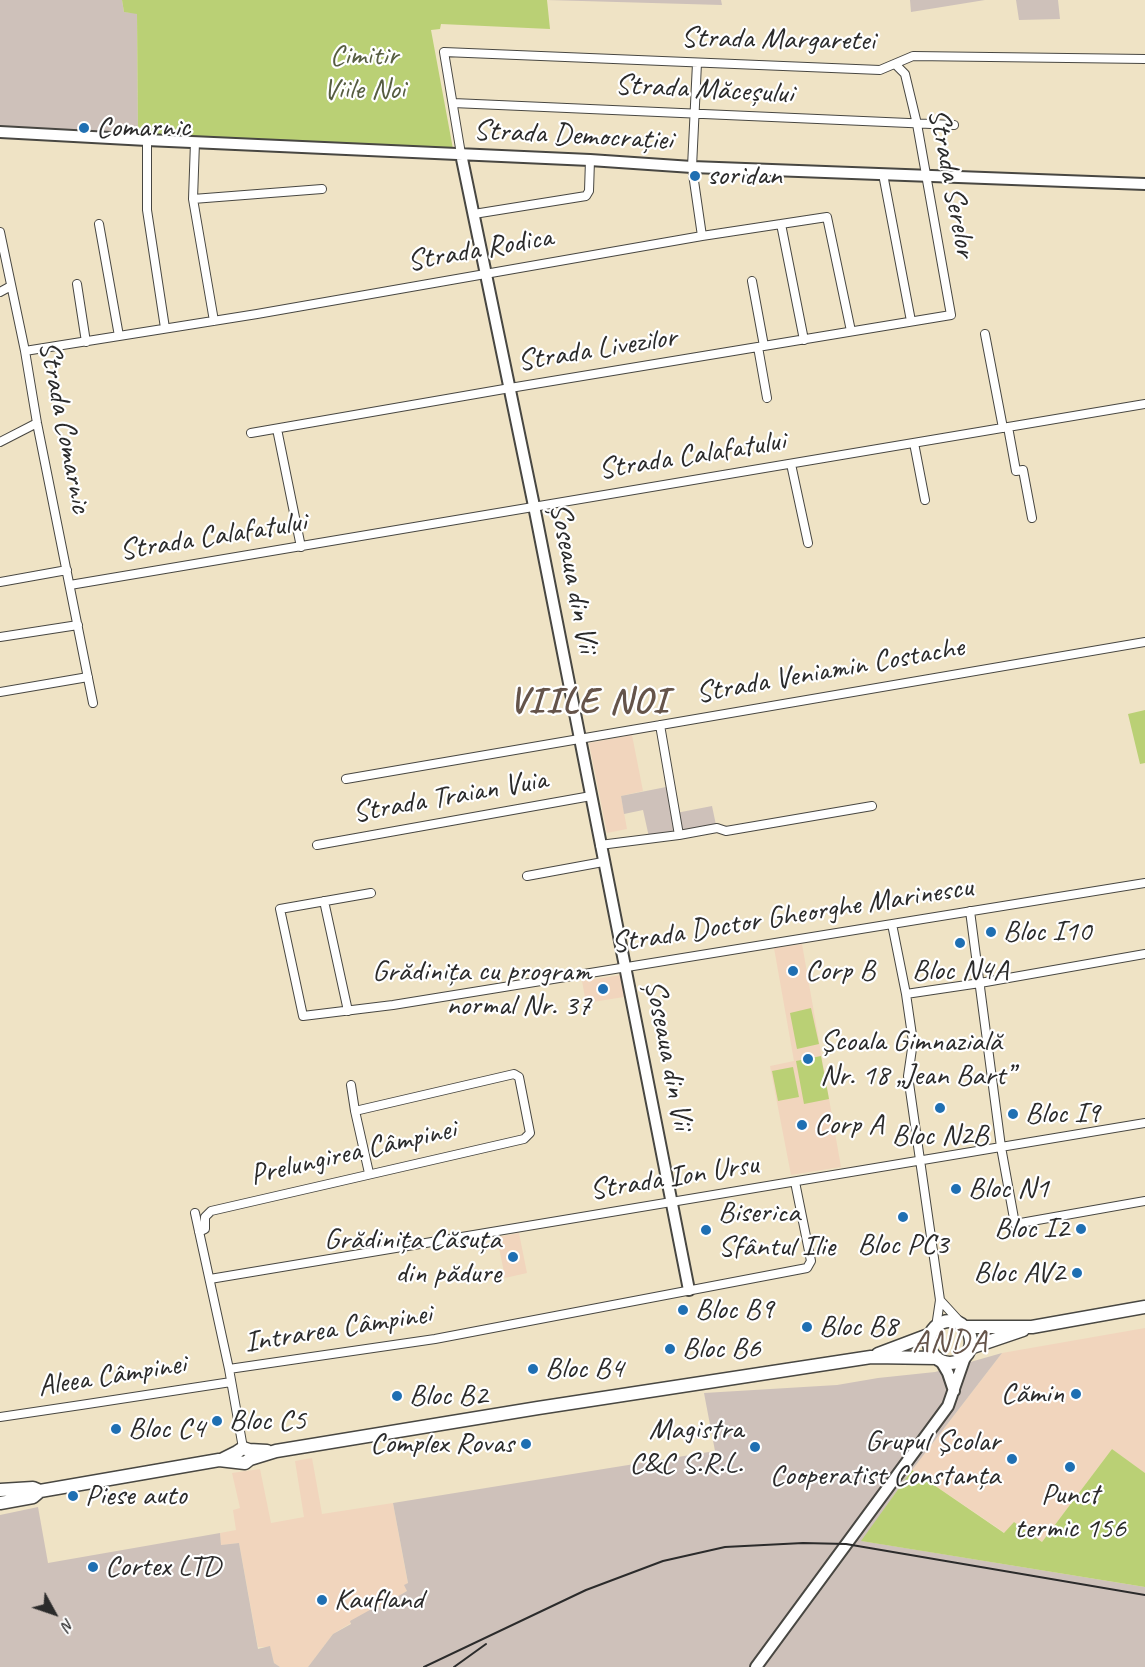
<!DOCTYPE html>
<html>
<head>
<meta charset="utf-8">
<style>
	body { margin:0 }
	#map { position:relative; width:1145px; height:1667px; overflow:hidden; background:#efe3c5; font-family:Caveat,sans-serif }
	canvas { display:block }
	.north { position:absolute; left:24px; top:1583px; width:60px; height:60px; -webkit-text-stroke:4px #fff; paint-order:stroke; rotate:130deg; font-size:16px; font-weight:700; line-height:24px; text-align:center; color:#2b2b2b }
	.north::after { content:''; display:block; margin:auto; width:21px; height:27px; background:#2b2b2b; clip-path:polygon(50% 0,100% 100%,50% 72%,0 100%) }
</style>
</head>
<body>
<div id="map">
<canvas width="1145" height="1667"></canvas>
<div class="north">N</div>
</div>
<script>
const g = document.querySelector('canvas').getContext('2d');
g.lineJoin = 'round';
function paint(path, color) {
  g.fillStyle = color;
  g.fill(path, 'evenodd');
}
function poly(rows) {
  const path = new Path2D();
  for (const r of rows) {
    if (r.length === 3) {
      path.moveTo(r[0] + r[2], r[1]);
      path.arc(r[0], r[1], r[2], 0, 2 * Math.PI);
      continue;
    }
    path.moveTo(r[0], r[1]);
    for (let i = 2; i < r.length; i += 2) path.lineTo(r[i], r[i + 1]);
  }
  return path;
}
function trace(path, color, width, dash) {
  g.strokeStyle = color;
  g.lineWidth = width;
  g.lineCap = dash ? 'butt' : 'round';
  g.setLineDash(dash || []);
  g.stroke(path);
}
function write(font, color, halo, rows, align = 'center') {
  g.font = font + ' Caveat,sans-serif';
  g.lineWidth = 4.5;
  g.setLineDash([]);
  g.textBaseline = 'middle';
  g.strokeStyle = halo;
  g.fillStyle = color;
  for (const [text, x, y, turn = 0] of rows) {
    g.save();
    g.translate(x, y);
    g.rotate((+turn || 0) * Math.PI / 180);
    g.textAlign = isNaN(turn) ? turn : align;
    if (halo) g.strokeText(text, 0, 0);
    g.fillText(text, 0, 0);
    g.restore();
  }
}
const built = poly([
	[632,735,643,791,621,796,627,829,607,833,589,743],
	[802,944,841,1167,791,1175,770,1066,794,1061,774,948],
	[621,975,624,997,586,1003,582,981],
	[519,1233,527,1273,505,1278,497,1237],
	[1145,1328,1145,1473,1112,1449,1042,1542,1014,1522,1005,1533,912,1470,1002,1353],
	[312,1458,322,1514,393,1503,408,1584,405,1585,407,1591,378,1608,377,1607,333,1634,308,1667,280,1667,274,1663,270,1647,258,1647,239,1543,221,1545,220,1533,236,1530,233,1510,240,1508,232,1473,260,1469,271,1523,304,1517,295,1461]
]);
const industrial = poly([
	[0,0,122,0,124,12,137,13,138,133,0,127],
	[547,0,721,0,722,5],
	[910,0,985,0,911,12],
	[1016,0,1058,0,1060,19,1019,20],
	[666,787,671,814,712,806,716,825,649,837,643,810,624,814,621,796],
	[1002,1353,912,1470,862,1541,1145,1587,1145,1667,308,1667,333,1634,351,1624,350,1621,377,1606,378,1608,407,1591,404,1585,408,1583,393,1503,715,1451,704,1393,837,1385,878,1378,935,1372],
	[38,1507,48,1563,220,1533,221,1545,239,1543,258,1649,270,1646,274,1663,280,1667,0,1667,0,1515]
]);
const green = poly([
	[122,0,547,0,550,29,441,24,440,29,431,30,453,149,230,140,138,133,137,14,124,12],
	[1145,710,1145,763,1140,764,1128,714],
	[811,1008,819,1044,797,1049,790,1013],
	[821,1056,829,1099,804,1104,796,1061],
	[793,1067,799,1097,778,1101,772,1071],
	[1112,1449,1145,1473,1145,1587,861,1541,912,1470,1004,1533,1014,1522,1042,1542]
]);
const street = poly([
	[697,63,692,167,702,236],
	[453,103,954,125],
	[147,140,147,210,165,328],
	[195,142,193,199,214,321],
	[461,154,444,52,880,70,913,56,1145,59],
	[883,174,911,321],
	[193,199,322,189],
	[474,214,586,196,589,191,590,160],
	[99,224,119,336],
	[781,224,804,340],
	[0,232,25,351,37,423,93,703],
	[752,281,764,346],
	[77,284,86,342],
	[0,292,11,286],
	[985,334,1003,428],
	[758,347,767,398],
	[25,351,257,314,702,236,827,217,851,331],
	[1008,427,1016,471,1023,470,1032,518],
	[277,429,301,547],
	[251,433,510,388,951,315,917,124,905,74,895,64],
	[0,442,37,423],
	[914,443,925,500],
	[791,464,808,543],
	[0,582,67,570],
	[70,585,1145,404],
	[0,637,78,625],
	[0,692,88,677],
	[660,725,679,835],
	[346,779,1145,642],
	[317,845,591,796],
	[600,845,679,835,717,828,726,831,872,806],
	[527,876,603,862],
	[371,893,280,909,303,1016,393,1005,1145,883],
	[324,901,348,1011],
	[970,911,1001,1147,1015,1224,1145,1201],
	[892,924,906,994,913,1042,908,1076,940,1300,936,1327],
	[906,994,980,983,1145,954],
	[351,1085,355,1111,369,1173],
	[195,1213,229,1369,243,1448],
	[199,1232,205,1229,205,1217,211,1211,524,1139,530,1133,519,1077,514,1074,355,1111],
	[210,1279,1145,1123],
	[940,1300,961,1323],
	[229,1369,435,1339,807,1268,811,1261,795,1182],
	[0,1417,81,1405,231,1382]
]);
const secondary = poly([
	[0,132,147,140,590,160,692,167,1145,184],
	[461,154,534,506,689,1290],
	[941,1361,948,1373,954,1391],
	[756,1667,948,1406,965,1357]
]);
const primary = poly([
	[950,1342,21],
	[965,1327,1032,1327,1145,1307],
	[970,1348,1023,1330],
	[878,1354,931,1334],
	[223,1459,237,1452,243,1448,249,1450,267,1451],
	[0,1490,33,1488,40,1491],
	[0,1503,33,1497,40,1491,219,1460,245,1463,250,1459,276,1451,538,1408,871,1357,937,1358]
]);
const rail = poly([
	[424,1667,586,1590,663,1561,725,1547,803,1543,846,1544,1145,1595],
	[454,1667,486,1644]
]);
const markers = [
	[84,128,6,"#1f6fb2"],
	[695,176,6,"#1f6fb2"],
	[991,932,6,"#1f6fb2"],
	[960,943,6,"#1f6fb2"],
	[793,971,6,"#1f6fb2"],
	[603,989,6,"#1f6fb2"],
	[808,1059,6,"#1f6fb2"],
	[940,1108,6,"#1f6fb2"],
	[1013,1114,6,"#1f6fb2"],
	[802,1125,6,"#1f6fb2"],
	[956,1189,6,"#1f6fb2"],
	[903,1217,6,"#1f6fb2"],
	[1081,1229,6,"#1f6fb2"],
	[706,1230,6,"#1f6fb2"],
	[513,1257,6,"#1f6fb2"],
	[1077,1273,6,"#1f6fb2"],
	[683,1310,6,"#1f6fb2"],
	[807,1327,6,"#1f6fb2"],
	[670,1349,6,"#1f6fb2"],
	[533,1369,6,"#1f6fb2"],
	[1076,1394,6,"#1f6fb2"],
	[397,1396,6,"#1f6fb2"],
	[217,1421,6,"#1f6fb2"],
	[116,1429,6,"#1f6fb2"],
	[526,1444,6,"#1f6fb2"],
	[755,1447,6,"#1f6fb2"],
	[1012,1459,6,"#1f6fb2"],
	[1070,1467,6,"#1f6fb2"],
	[73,1496,6,"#1f6fb2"],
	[93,1567,6,"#1f6fb2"],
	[322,1600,6,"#1f6fb2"]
];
const streetNames = [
	["Strada Margaretei",778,40,1],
	["Strada Măceșului",704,90,3],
	["Strada Democrației",573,136,3],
	["Strada Serelor",951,183,79],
	["Strada Rodica",480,250,-10],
	["Strada Livezilor",597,350,-9],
	["Strada Comarnic",64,427,79],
	["Strada Calafatului",692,456,-9],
	["Strada Calafatului",213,537,-9],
	["Șoseaua din Vii",573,578,79],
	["Strada Veniamin Costache",830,671,-10],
	["Strada Traian Vuia",450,797,-10],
	["Strada Doctor Gheorghe Marinescu",792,916,-9],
	["Șoseaua din Vii",668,1055,79],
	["Prelungirea Câmpinei",353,1153,-13],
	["Strada Ion Ursu",674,1178,-9],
	["Intrarea Câmpinei",338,1329,-9],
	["Aleea Câmpinei",112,1376,-9]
];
const parkNames = [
	["Cimitir",364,56],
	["Viile Noi",364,90]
];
const poiNames = [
	["Comarnic",96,128],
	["soridan",707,176],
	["Bloc I10",1003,932],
	["Corp B",805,971],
	["Bloc N4A",960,971,"center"],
	["Grădinița cu program",591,972,"right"],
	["normal Nr. 37",591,1006,"right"],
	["Școala Gimnazială",820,1042],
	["Nr. 18 „Jean Bart”",820,1076],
	["Bloc I9",1025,1114],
	["Corp A",814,1125],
	["Bloc N2B",940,1136,"center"],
	["Bloc N1",968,1189],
	["Biserica",718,1213],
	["Sfântul Ilie",718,1247],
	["Bloc I2",1069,1229,"right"],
	["Grădinița Căsuța",501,1240,"right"],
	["din pădure",501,1274,"right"],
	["Bloc PC3",903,1245,"center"],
	["Bloc AV2",1065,1273,"right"],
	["Bloc B9",695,1310],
	["Bloc B8",819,1327],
	["Bloc B6",682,1349],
	["Bloc B4",545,1369],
	["Cămin",1064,1394,"right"],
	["Bloc B2",409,1396],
	["Bloc C5",229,1421],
	["Bloc C4",128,1429],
	["Magistra",743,1430,"right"],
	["C&C S.R.L.",743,1464,"right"],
	["Grupul Școlar",1000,1442,"right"],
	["Cooperatist Constanța",1000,1476,"right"],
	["Complex Rovas",514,1444,"right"],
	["Punct",1070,1495,"center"],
	["termic 156",1070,1529,"center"],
	["Piese auto",85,1496],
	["Cortex LTD",105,1567],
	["Kaufland",334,1600]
];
const neighbourhoodNames = [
	["ANDA",950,1343]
];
const districtNames = [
	["VIILE NOI",589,703]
];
paint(built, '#f1d5bd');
paint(industrial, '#cec1ba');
paint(green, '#bad075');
trace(street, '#484742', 10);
trace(secondary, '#484742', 14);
trace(primary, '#484742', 15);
trace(street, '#fff', 8);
trace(secondary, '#fff', 10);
trace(primary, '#fff', 12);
trace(rail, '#2b2b2b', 2);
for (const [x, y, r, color] of markers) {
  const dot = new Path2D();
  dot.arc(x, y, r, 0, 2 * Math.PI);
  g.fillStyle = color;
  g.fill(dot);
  trace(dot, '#fff', 2);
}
write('30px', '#2b2b2b', '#fff', streetNames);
write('30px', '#565d41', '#fff', parkNames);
write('30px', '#2b2b2b', '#fff', poiNames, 'left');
g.letterSpacing = '1.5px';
write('32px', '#65544a', '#fff', neighbourhoodNames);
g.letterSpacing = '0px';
g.letterSpacing = '1.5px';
write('bold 36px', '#65544a', '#fff', districtNames);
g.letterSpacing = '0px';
</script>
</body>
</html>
